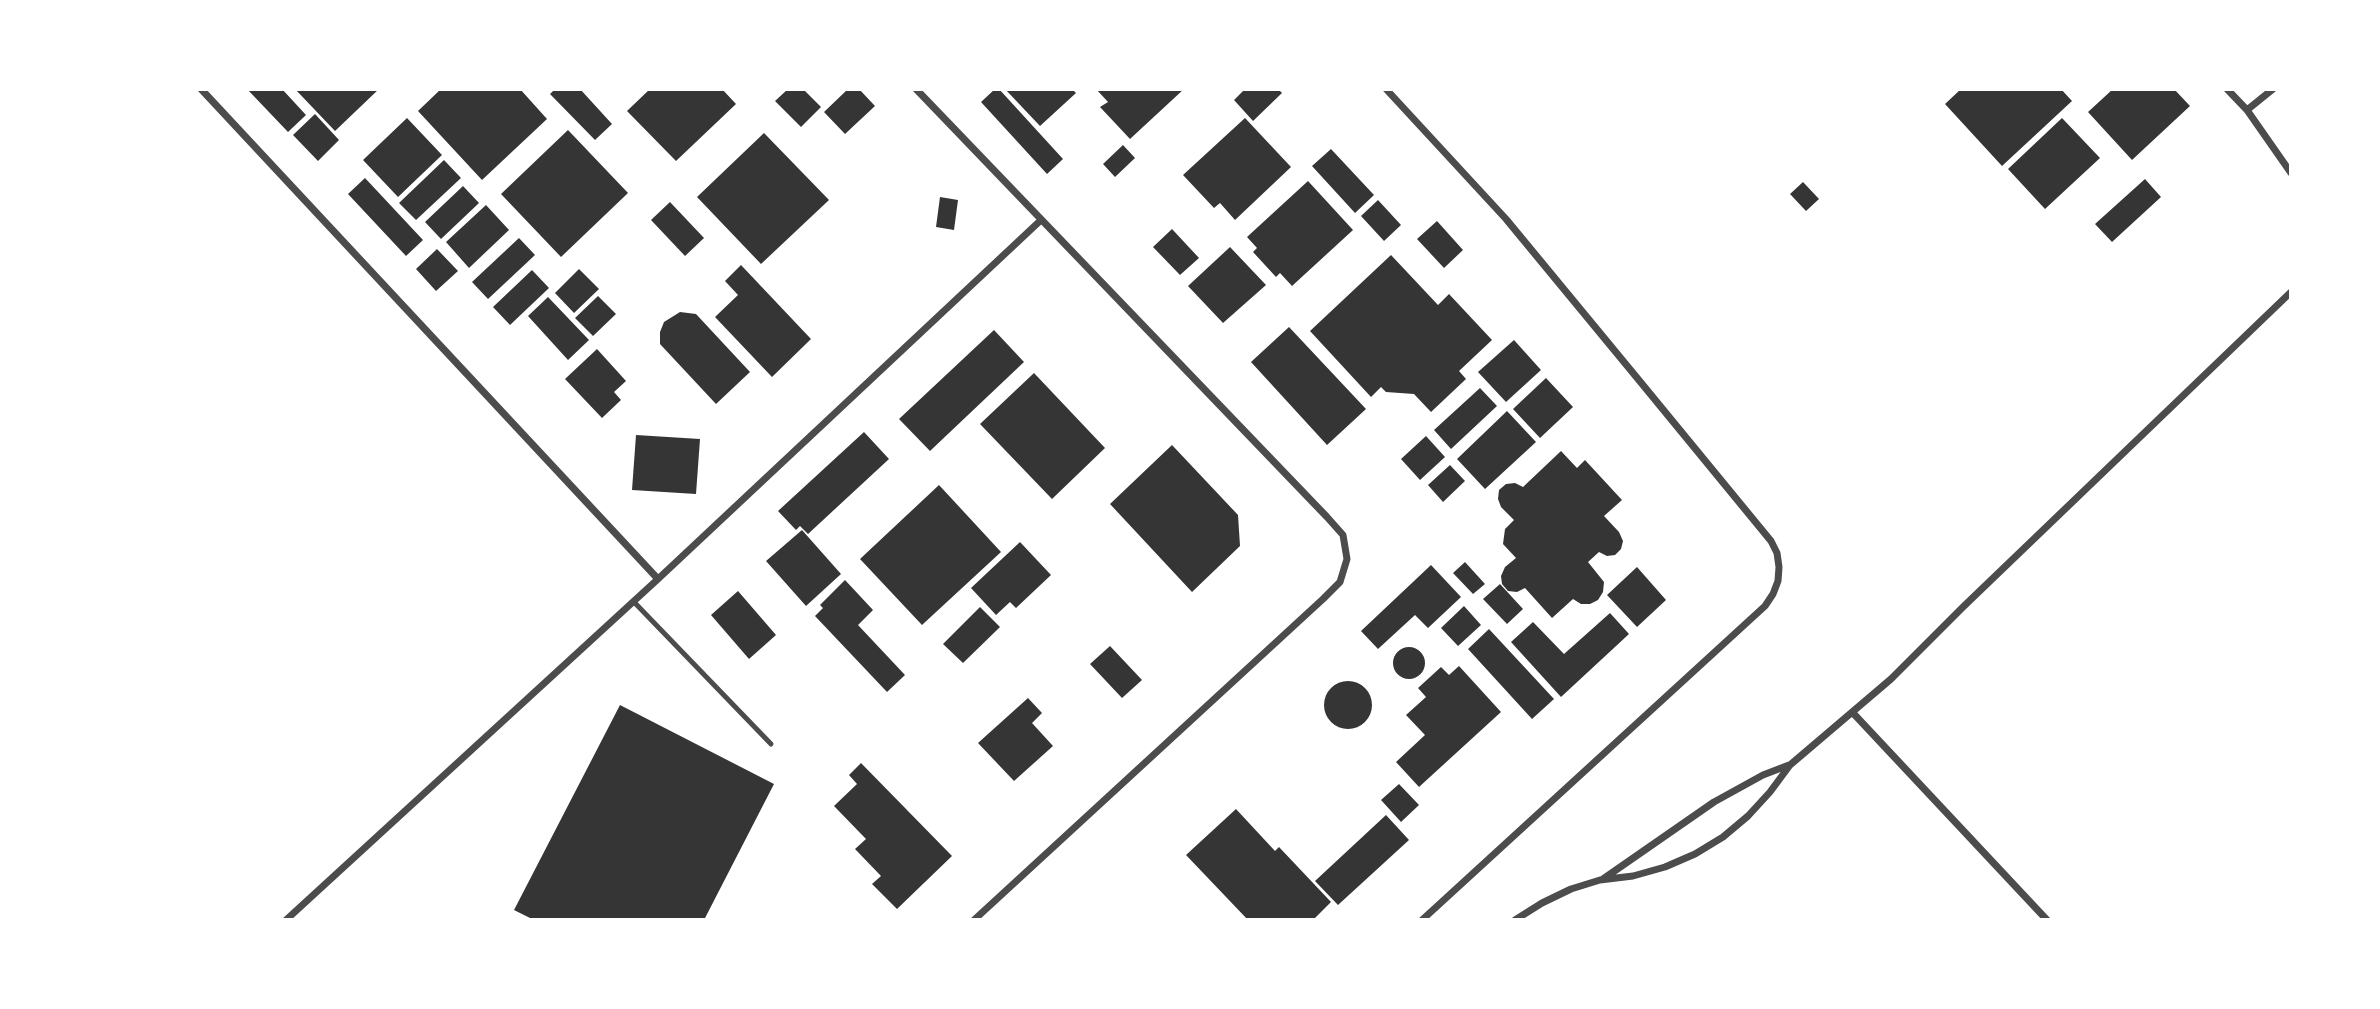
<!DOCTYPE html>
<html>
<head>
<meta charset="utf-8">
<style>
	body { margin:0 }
	#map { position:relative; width:2380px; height:1009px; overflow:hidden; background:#fff; font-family:Lato,sans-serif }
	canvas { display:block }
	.frame { position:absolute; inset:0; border:91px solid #fff; pointer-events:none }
</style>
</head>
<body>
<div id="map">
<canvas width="2380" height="1009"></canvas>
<div class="frame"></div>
</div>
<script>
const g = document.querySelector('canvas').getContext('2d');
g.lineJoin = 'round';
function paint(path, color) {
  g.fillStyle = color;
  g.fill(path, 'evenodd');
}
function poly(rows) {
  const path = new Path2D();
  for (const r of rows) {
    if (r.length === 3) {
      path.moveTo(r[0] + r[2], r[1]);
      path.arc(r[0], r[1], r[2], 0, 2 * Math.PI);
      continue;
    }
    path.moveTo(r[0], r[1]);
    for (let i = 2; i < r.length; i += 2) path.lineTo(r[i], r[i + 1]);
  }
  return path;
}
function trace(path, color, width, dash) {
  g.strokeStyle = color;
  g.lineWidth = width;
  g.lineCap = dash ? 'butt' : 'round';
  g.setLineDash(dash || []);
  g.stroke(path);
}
const building = poly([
	[247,89,282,89,306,115,288,132],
	[295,89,379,89,335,131],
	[441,89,520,89,547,119,482,180,418,111],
	[555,89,580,89,612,124,595,140,550,94],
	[650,89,722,89,736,104,676,161,627,111],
	[788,89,803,89,821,107,801,127,775,101],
	[848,89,859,89,875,106,845,134,824,112],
	[995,89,999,89,1063,159,1047,174,981,102],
	[1005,89,1072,89,1076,93,1040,126],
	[1096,89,1184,89,1130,139,1100,107,1108,102],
	[1245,89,1278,89,1282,93,1253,121,1234,100],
	[1961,89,2061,89,2072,101,2002,166,1945,104],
	[2113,89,2174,89,2190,106,2132,160,2088,112],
	[315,114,339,140,318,161,293,135],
	[407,118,442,155,398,197,363,160],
	[1245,118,1291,167,1235,220,1220,203,1214,208,1183,175],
	[2062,118,2100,158,2045,209,2008,169],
	[568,130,628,193,561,257,501,194],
	[764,133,829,200,761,264,697,197],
	[1123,145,1135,158,1115,177,1103,164],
	[1331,149,1374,195,1355,213,1312,166],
	[444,160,461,178,416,220,399,203],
	[365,178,423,240,406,256,348,194],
	[2145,179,2161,197,2112,242,2095,224],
	[1308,181,1353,230,1292,286,1280,273,1276,277,1253,252,1257,248,1247,237],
	[1803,182,1819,199,1806,211,1790,194],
	[463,186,479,203,441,239,425,222],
	[940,197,958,200,954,230,936,227],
	[1378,200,1401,225,1384,241,1361,216],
	[670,202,704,238,685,256,651,220],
	[486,205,509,230,469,268,446,242],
	[1437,221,1463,250,1444,268,1417,239],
	[1172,229,1199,258,1180,275,1153,247],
	[519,238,535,255,488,299,472,282],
	[1230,247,1266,285,1223,323,1188,286],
	[437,249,458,271,436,291,416,269],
	[1391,255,1438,305,1449,294,1492,340,1459,371,1466,379,1431,412,1414,394,1386,392,1381,387,1371,397,1310,331],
	[741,265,811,339,772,377,715,317,738,295,725,281],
	[579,269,599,289,574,313,555,293],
	[532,270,549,288,510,325,493,307],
	[598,296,616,314,593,336,575,318],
	[548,297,589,340,568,360,528,316],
	[680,312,696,314,750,372,716,404,660,344,660,332,664,322],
	[1289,327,1366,409,1327,445,1251,362],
	[994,330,1024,362,930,451,899,419],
	[1514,340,1541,370,1506,402,1478,372],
	[597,349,626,381,614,392,621,400,602,418,565,379],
	[1034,373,1105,448,1052,499,980,424],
	[1546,378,1573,407,1540,438,1513,409],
	[1480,388,1497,406,1451,449,1434,430],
	[1507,411,1536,442,1485,489,1457,459],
	[864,432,889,459,808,534,800,526,796,530,778,511],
	[636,435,700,439,696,494,632,490],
	[1426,436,1445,457,1420,480,1401,459],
	[1172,445,1238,515,1240,546,1192,592,1110,504],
	[1561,451,1577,468,1585,460,1622,500,1604,516,1619,532,1623,541,1621,549,1615,555,1607,556,1599,552,1588,562,1604,582,1603,592,1598,600,1590,604,1581,604,1573,599,1552,618,1525,588,1517,592,1508,591,1502,584,1501,576,1505,567,1516,558,1503,544,1505,529,1514,520,1501,507,1498,499,1499,490,1506,484,1515,483,1523,487],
	[1450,465,1465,481,1443,502,1428,485],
	[939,485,1001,552,922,625,860,559],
	[802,530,841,574,806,606,766,561],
	[1020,542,1051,575,1016,608,1010,602,996,615,971,588],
	[1465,562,1485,584,1473,594,1453,573],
	[1431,565,1461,597,1428,628,1415,615,1378,649,1361,631],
	[1637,567,1666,600,1637,627,1607,595],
	[845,580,873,610,858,625,905,675,887,692,815,616,823,608,820,605],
	[1500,584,1523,609,1507,624,1483,599],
	[738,591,776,635,749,659,711,615],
	[1464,606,1481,625,1458,646,1441,628],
	[980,607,1000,627,963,663,943,644],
	[1610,613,1629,634,1561,697,1511,642,1533,622,1564,654],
	[1489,629,1554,699,1532,719,1468,649],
	[1110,646,1142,680,1122,698,1090,664],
	[1409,663,16],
	[1459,666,1501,712,1419,787,1396,762,1425,735,1406,715,1426,697,1418,688,1441,667,1449,675],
	[1348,705,24],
	[1028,698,1042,713,1032,723,1053,746,1014,781,978,743],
	[620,705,774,784,704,920,534,920,514,910],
	[861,763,952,856,897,909,872,884,881,876,855,849,866,839,834,806,857,784,849,775],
	[1399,784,1419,805,1401,822,1381,800],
	[1236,809,1275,851,1279,847,1331,902,1313,920,1248,920,1186,855],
	[1386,815,1409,840,1338,905,1315,881]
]);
const service = poly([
	[633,601,771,744]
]);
const minor = poly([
	[201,89,658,579],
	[916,89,1327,517,1343,535,1347,559,1340,582,1323,599,974,920],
	[1386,89,1506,219,1638,379,1771,541,1777,553,1779,567,1778,581,1773,594,1765,606,1422,920],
	[2227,89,2247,110,2291,173],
	[2247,110,2273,89],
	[1853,713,2047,920],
	[1603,879,1714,802,1763,775,1789,765],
	[286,920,658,579,1041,220],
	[1515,920,1542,903,1571,889,1600,880,1633,876,1665,867,1695,854,1723,837,1748,816,1770,792,1790,765,1891,679,1963,607,2291,292]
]);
paint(building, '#353535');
trace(service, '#4c4c4c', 5);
trace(minor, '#4c4c4c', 7);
</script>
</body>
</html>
